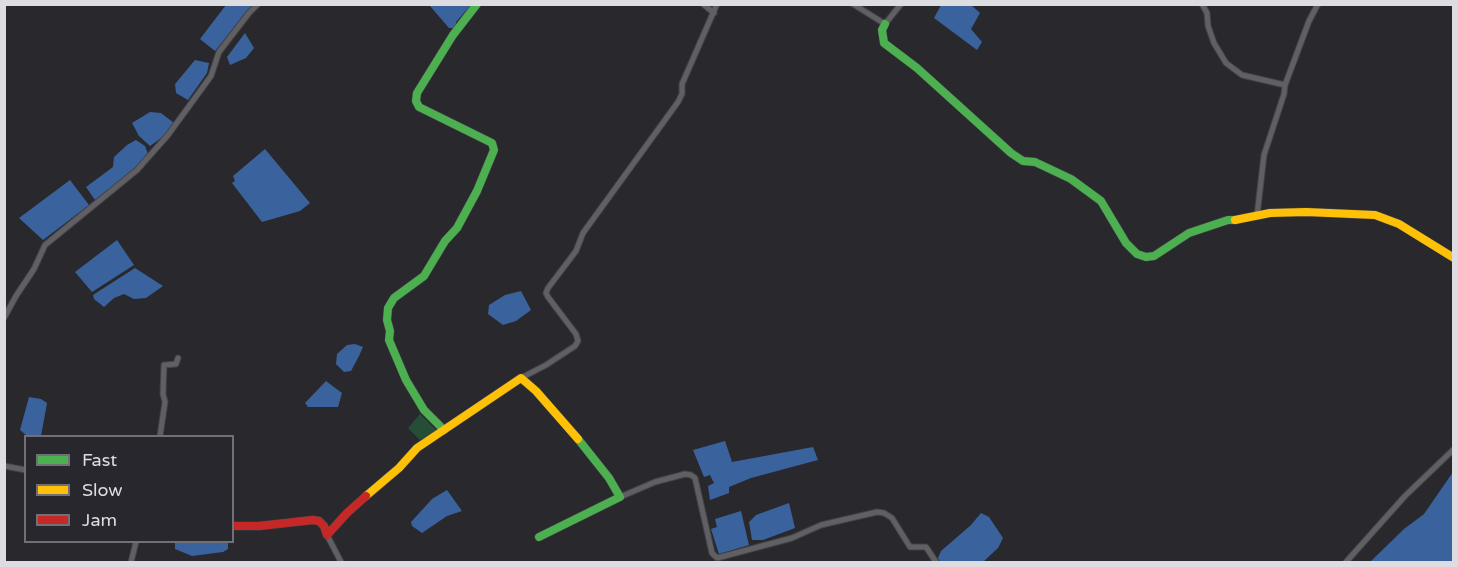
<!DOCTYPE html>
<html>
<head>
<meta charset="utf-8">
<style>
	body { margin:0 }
	#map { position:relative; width:1458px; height:567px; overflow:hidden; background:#29282d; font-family:"Varela Round",sans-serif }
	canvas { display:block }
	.frame { position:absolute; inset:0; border:6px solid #dddde1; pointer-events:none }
	.legend { position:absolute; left:24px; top:435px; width:210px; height:108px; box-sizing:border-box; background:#28272e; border:2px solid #707076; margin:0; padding:8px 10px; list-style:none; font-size:18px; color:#dddde1 }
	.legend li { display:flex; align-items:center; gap:12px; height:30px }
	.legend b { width:30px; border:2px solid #707076 }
</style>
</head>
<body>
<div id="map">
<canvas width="1458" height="567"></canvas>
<div class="frame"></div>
<ul class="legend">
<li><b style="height:8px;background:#4caf50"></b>Fast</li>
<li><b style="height:8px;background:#ffc107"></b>Slow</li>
<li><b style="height:8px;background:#c62828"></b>Jam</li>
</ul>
</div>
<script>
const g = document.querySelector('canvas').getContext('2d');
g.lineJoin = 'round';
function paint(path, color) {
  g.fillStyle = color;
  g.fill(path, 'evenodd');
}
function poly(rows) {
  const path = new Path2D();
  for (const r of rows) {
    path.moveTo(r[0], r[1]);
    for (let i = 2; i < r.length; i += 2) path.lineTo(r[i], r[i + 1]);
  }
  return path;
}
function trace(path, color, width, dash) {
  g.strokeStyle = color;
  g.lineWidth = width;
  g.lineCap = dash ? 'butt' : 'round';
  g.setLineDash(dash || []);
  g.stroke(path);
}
const green = poly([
	[420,414,437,431,420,440,408,428]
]);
const water = poly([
	[432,4,471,5,456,22,457,28,449,28,430,6],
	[226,5,253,5,215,51,200,39],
	[941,5,971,5,980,13,971,29,982,42,977,50,934,18],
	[245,33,254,48,246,58,230,65,227,57],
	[195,60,209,63,207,73,188,100,176,93,175,84],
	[150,112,161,113,174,123,168,133,150,146,139,136,132,123],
	[136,140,145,146,148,154,131,172,95,200,86,187,113,167,114,157,127,145],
	[265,149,310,203,300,211,262,222,232,183,235,181,233,176],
	[70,180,89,205,43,240,19,218],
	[117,240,134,265,92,292,75,272],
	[135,268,163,286,146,298,134,299,124,294,114,298,104,307,94,299,93,295],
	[521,291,531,310,516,321,503,325,488,314,489,305,505,295],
	[355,344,363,347,359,356,351,371,344,372,336,364,337,354,347,345],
	[326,381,342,393,338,407,308,407,305,403],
	[29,397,41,399,47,403,41,436,26,435,20,430],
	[725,441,732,462,813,447,818,460,751,478,729,487,729,493,710,500,708,486,714,483,710,475,704,477,693,450],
	[1453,472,1453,562,1370,562,1404,529,1424,514],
	[447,490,462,511,447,516,422,533,412,526,411,522,432,499],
	[789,503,795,528,763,540,752,540,749,522,756,515],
	[741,511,749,545,719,554,711,529,717,527,715,519],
	[981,513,989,517,1003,538,998,548,983,562,940,562,938,558,941,551,971,525],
	[175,542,228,542,228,549,223,552,192,556,175,549]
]);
const street = poly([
	[703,4,714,13],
	[853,4,885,24,901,4],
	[1202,4,1207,13,1208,26,1214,43,1226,63,1242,75,1285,85,1284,94,1264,155,1257,216],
	[1285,85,1309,21,1318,4],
	[4,318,16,296,34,269,45,245,137,170,168,135,211,76,219,52,249,13,258,4],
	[521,378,546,365,575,346,578,341,576,334,548,297,546,293,548,288,576,251,583,233,678,102,682,94,682,84,717,4],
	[160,436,165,402,163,394,164,365,176,364,178,358],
	[4,466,26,470],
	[620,497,655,482,685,474,691,475,695,478,712,553,717,558,792,538,821,525,877,512,884,513,892,518,910,547,926,547,936,562],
	[327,535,341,562],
	[131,562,136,542],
	[1346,562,1405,496,1454,449]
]);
const fast = poly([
	[885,24,882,30,884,43,917,68,1011,153,1023,161,1035,162,1071,179,1101,201,1126,243,1137,254,1146,257,1154,256,1189,233,1228,220,1235,220],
	[444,430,424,410,406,380,389,340,390,331,387,320,388,308,394,298,424,276,445,241,457,228,477,191,494,150,492,143,419,107,416,101,417,93,453,35,477,4],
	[539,537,620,497,609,478,578,439]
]);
const slow = poly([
	[1235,220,1270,213,1306,212,1375,215,1399,224,1454,258],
	[366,496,399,468,417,448,521,378,536,391,578,439]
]);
const jam = poly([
	[232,526,259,526,313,520,319,521,324,526,327,535,347,513,366,496]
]);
paint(green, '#254e37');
paint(water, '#3a639e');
trace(street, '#434346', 7);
trace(fast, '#434346', 9);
trace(slow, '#434346', 9);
trace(jam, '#434346', 9);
trace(street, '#605f63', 5);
trace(fast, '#4caf50', 8);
trace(slow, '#ffc107', 8);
trace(jam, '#c62828', 8);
</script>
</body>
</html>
